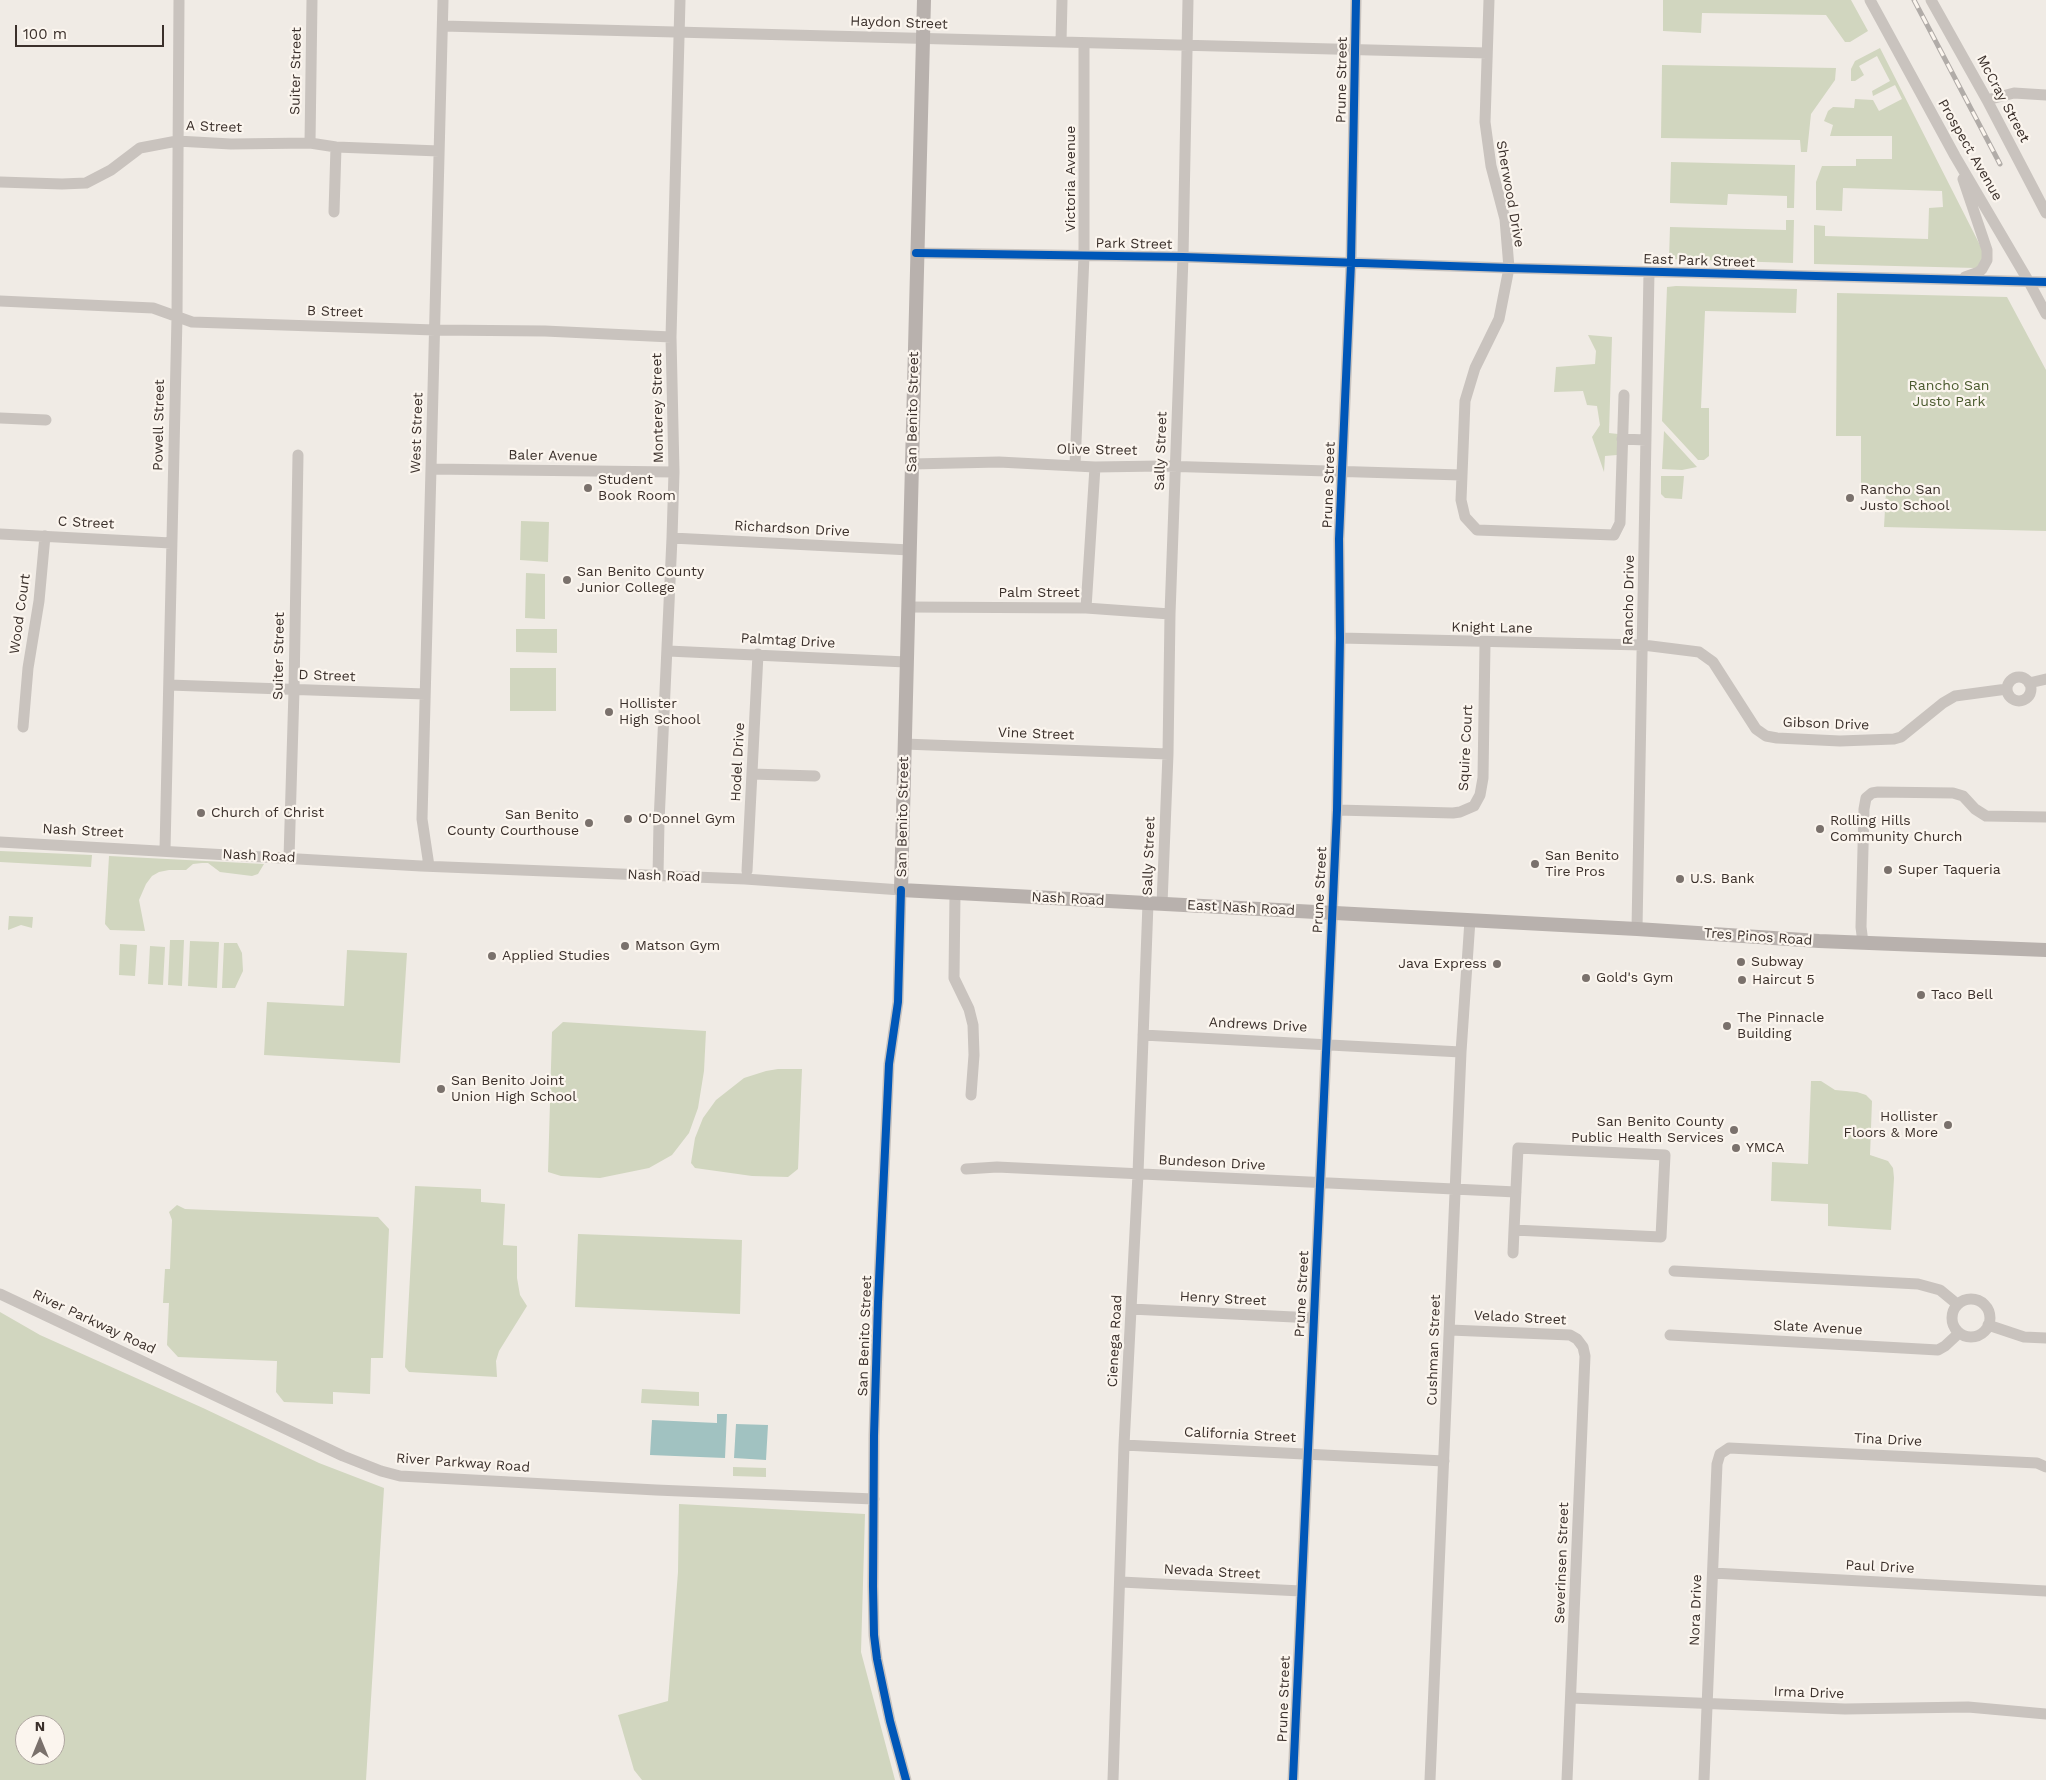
<!DOCTYPE html>
<html>
<head>
<meta charset="utf-8">
<style>
	body { margin:0 }
	#map { position:relative; width:2046px; height:1780px; overflow:hidden; background:#f0ebe5; font-family:"Work Sans",sans-serif }
	canvas { display:block }
	.north { position:absolute; left:15px; top:1715px; width:50px; height:50px; box-sizing:border-box; background:#fbf5ee; border:1px solid #aea6a0; border-radius:50%; rotate:0deg; font-size:14px; font-weight:700; line-height:20px; text-align:center; color:#3b302b }
	.north::after { content:''; display:block; margin:auto; width:18px; height:22px; background:#7a716c; clip-path:polygon(50% 0,100% 100%,50% 72%,0 100%) }
	.scale { position:absolute; left:15px; top:25px; width:149px; height:22px; box-sizing:border-box; border:2px solid #3b302b; border-top:0; padding-left:6px; font-size:15px; line-height:18px; white-space:nowrap; color:#3b302b; -webkit-text-stroke:4px #fbf5ee; paint-order:stroke }
</style>
</head>
<body>
<div id="map">
<canvas width="2046" height="1780"></canvas>
<div class="north">N</div>
<div class="scale">100 m</div>
</div>
<script>
const g = document.querySelector('canvas').getContext('2d');
g.lineJoin = 'round';
function paint(path, color) {
  g.fillStyle = color;
  g.fill(path, 'evenodd');
}
function poly(rows) {
  const path = new Path2D();
  for (const r of rows) {
    if (r.length === 3) {
      path.moveTo(r[0] + r[2], r[1]);
      path.arc(r[0], r[1], r[2], 0, 2 * Math.PI);
      continue;
    }
    path.moveTo(r[0], r[1]);
    for (let i = 2; i < r.length; i += 2) path.lineTo(r[i], r[i + 1]);
  }
  return path;
}
function trace(path, color, width, dash) {
  g.strokeStyle = color;
  g.lineWidth = width;
  g.lineCap = dash ? 'butt' : 'round';
  g.setLineDash(dash || []);
  g.stroke(path);
}
function write(font, color, halo, rows, align = 'center') {
  g.font = font + ' "Work Sans",sans-serif';
  g.lineWidth = 4.5;
  g.setLineDash([]);
  g.textBaseline = 'middle';
  g.strokeStyle = halo;
  g.fillStyle = color;
  for (const [text, x, y, turn = 0] of rows) {
    g.save();
    g.translate(x, y);
    g.rotate((+turn || 0) * Math.PI / 180);
    g.textAlign = isNaN(turn) ? turn : align;
    if (halo) g.strokeText(text, 0, 0);
    g.fillText(text, 0, 0);
    g.restore();
  }
}
const green = poly([
	[1663,0,1851,0,1868,31,1850,42,1845,42,1826,15,1702,13,1701,33,1663,31],
	[1880,48,1984,253,1985,257,1976,268,1814,264,1814,225,1825,226,1825,236,1928,239,1929,208,1943,207,1942,191,1843,188,1842,211,1816,210,1816,182,1822,166,1856,166,1856,159,1892,159,1892,136,1830,136,1833,125,1824,121,1828,111,1833,107,1854,108,1855,99,1873,100,1879,111,1902,99,1895,85,1873,96,1872,91,1890,81,1877,56,1859,66,1864,75,1855,81,1851,81,1851,69,1855,61],
	[1662,65,1836,68,1835,80,1811,114,1807,152,1801,152,1800,140,1661,138],
	[1671,162,1795,165,1794,208,1787,208,1787,196,1728,194,1727,205,1670,203],
	[1786,220,1794,220,1793,263,1669,259,1670,227,1786,230],
	[1676,286,1797,289,1796,313,1705,311,1701,408,1709,408,1709,456,1704,460,1698,460,1662,421,1667,287],
	[1837,293,2007,297,2046,370,2046,531,1884,527,1886,492,1861,490,1861,436,1836,436],
	[1588,335,1612,337,1609,433,1618,434,1617,455,1605,456,1604,472,1592,437,1600,425,1597,406,1587,405,1583,391,1554,392,1556,367,1595,364,1596,351],
	[1664,431,1697,467,1682,470,1662,469],
	[1661,476,1684,476,1682,499,1665,498,1661,494],
	[521,521,549,522,548,562,520,560],
	[526,573,545,574,545,619,525,618],
	[516,629,557,629,557,653,516,652],
	[510,668,556,668,556,711,510,711],
	[0,851,92,855,91,867,0,862],
	[109,856,264,864,258,874,252,876,220,872,208,863,202,863,193,864,186,870,169,870,159,872,152,876,146,884,139,900,145,931,110,930,105,924],
	[9,916,33,917,32,928,21,925,8,930],
	[170,940,184,940,182,986,168,985],
	[190,941,219,942,217,988,188,986],
	[224,943,237,943,242,953,243,971,235,988,222,988],
	[120,944,137,945,135,976,119,975],
	[150,946,165,947,163,985,148,984],
	[347,950,407,953,400,1063,264,1055,267,1002,344,1006],
	[563,1022,706,1031,704,1071,698,1108,689,1133,672,1155,649,1168,600,1178,561,1176,548,1172,552,1032],
	[778,1069,802,1069,798,1169,788,1177,752,1176,695,1168,691,1163,695,1138,703,1118,716,1100,744,1078,766,1071],
	[1811,1081,1821,1081,1835,1090,1857,1092,1866,1095,1872,1101,1870,1155,1888,1161,1893,1168,1894,1178,1891,1230,1828,1226,1828,1204,1771,1201,1772,1162,1808,1164],
	[415,1186,481,1189,481,1202,505,1204,503,1245,517,1246,517,1278,520,1295,527,1306,499,1351,496,1361,497,1377,409,1372,405,1367],
	[177,1205,185,1209,378,1217,389,1229,383,1358,371,1358,370,1394,333,1392,333,1404,284,1402,276,1392,277,1361,178,1357,167,1345,169,1303,163,1303,165,1269,170,1269,172,1220,169,1212],
	[578,1234,742,1240,740,1314,575,1307],
	[0,1312,40,1335,203,1408,319,1463,384,1488,366,1780,0,1780],
	[25,1725,55,1725,55,1755,25,1755],
	[642,1389,699,1392,699,1406,641,1403],
	[733,1467,766,1468,766,1477,733,1476],
	[679,1504,865,1514,861,1652,895,1780,642,1780,634,1770,618,1715,668,1701,678,1572]
]);
const water = poly([
	[717,1414,727,1414,725,1458,650,1455,652,1420,717,1423],
	[736,1424,768,1425,766,1460,734,1458]
]);
const minor = poly([
	[1489,0,1485,122,1491,166,1505,219,1509,268,1499,319,1475,368,1465,401,1461,500,1465,517,1477,530,1614,535,1620,523,1624,395],
	[1870,0,1955,156,2029,282,2046,314],
	[1931,0,1987,100,2046,213],
	[443,26,1487,53],
	[1061,42,1062,0],
	[1987,100,2014,93,2046,95],
	[310,143,312,0],
	[1963,179,1987,250,1987,260,1982,269,1979,272,1965,277],
	[0,182,62,184,86,183,111,170,140,148,177,141,231,144,310,143,336,147,439,151],
	[334,212,336,147],
	[916,253,1183,257,1509,268,2046,282],
	[0,301,153,308,192,322,435,330,545,331,671,337],
	[0,418,46,420],
	[1622,439,1646,440],
	[912,464,999,462,1095,467,1161,466,1461,475],
	[1075,465,1084,256,1084,43],
	[431,469,674,472],
	[0,534,171,543],
	[672,538,910,550],
	[908,607,1086,608,1170,614],
	[1086,608,1095,467],
	[1340,638,1643,645,1699,652,1713,662,1756,729,1766,736,1777,738,1840,741,1894,739,1901,737,1943,703,1955,696,2007,689],
	[668,651,906,662],
	[2019,689,12],
	[2029,683,2046,679],
	[169,685,425,694],
	[23,727,28,668,39,601,45,536],
	[904,744,1168,754],
	[752,774,815,776],
	[1337,810,1453,813,1460,812,1474,806,1480,795,1483,778,1485,643],
	[0,842,421,866,745,879,901,890,898,1002,889,1064,878,1302,874,1436,873,1586,874,1635,877,1659,890,1721,906,1780],
	[165,850,177,317,179,0],
	[289,858,294,690,298,455],
	[429,866,422,819,443,0],
	[747,871,758,654],
	[658,876,659,822,672,538,674,472,671,337,680,0],
	[955,894,954,978,969,1009,973,1025,974,1055,971,1095],
	[1162,904,1168,754,1170,614,1183,257,1188,0],
	[1637,929,1649,272],
	[1863,943,1861,927,1864,809,1866,798,1872,793,1878,792,1953,793,1963,796,1975,809,1986,816,2046,817],
	[1143,1035,1461,1052],
	[966,1169,997,1167,1516,1192],
	[1513,1253,1514,1230,1518,1148,1665,1155,1661,1237,1514,1230],
	[1674,1271,1918,1284,1940,1290,1957,1304],
	[0,1294,343,1456,381,1471,400,1476,656,1490,874,1499],
	[1971,1318,19],
	[1131,1309,1314,1318],
	[1988,1325,2024,1337,2046,1338],
	[1450,1330,1570,1335,1577,1339,1583,1347,1585,1356,1567,1780],
	[1670,1335,1938,1350,1945,1346,1959,1333],
	[1124,1445,1444,1461],
	[1713,1573,2046,1591],
	[1121,1582,1301,1591],
	[1571,1698,1845,1709,1968,1707,2046,1714],
	[1113,1780,1124,1445,1138,1174,1148,903],
	[1293,1780,1337,810,1340,638,1339,539,1351,263,1356,0],
	[1430,1780,1461,1052,1470,920],
	[1704,1780,1717,1464,1720,1454,1729,1448,2037,1463,2046,1467]
]);
const major = poly([
	[924,0,901,890,1637,929,1819,941,2046,950]
]);
const rail = poly([
	[1914,0,2000,164]
]);
const cycleway = poly([
	[916,253,1183,257,1509,268,2046,282],
	[901,890,898,1002,889,1064,878,1302,874,1436,873,1586,874,1635,877,1659,890,1721,906,1780],
	[1293,1780,1337,810,1340,638,1339,539,1351,263,1356,0]
]);
const markers = [
	[588,488,5,"#7a716c"],
	[1850,498,5,"#7a716c"],
	[567,580,5,"#7a716c"],
	[609,712,5,"#7a716c"],
	[201,813,5,"#7a716c"],
	[628,819,5,"#7a716c"],
	[589,823,5,"#7a716c"],
	[1820,829,5,"#7a716c"],
	[1535,864,5,"#7a716c"],
	[1888,870,5,"#7a716c"],
	[1680,879,5,"#7a716c"],
	[625,946,5,"#7a716c"],
	[492,956,5,"#7a716c"],
	[1741,962,5,"#7a716c"],
	[1497,964,5,"#7a716c"],
	[1586,978,5,"#7a716c"],
	[1742,980,5,"#7a716c"],
	[1921,995,5,"#7a716c"],
	[1727,1026,5,"#7a716c"],
	[441,1089,5,"#7a716c"],
	[1948,1125,5,"#7a716c"],
	[1734,1130,5,"#7a716c"],
	[1736,1148,5,"#7a716c"]
];
const streetNames = [
	["Haydon Street",899,23,2],
	["Suiter Street",296,71,-89],
	["Prune Street",1342,80,-89],
	["McCray Street",2003,99,62],
	["A Street",214,127,2],
	["Prospect Avenue",1970,150,60],
	["Victoria Avenue",1071,179,-90],
	["Sherwood Drive",1510,194,80],
	["Park Street",1134,244,1],
	["East Park Street",1699,261,2],
	["B Street",335,312,2],
	["Monterey Street",658,408,-91],
	["San Benito Street",913,412,-89],
	["Powell Street",159,425,-89],
	["West Street",417,433,-88],
	["Olive Street",1097,450,1],
	["Sally Street",1161,451,-88],
	["Baler Avenue",553,456,1],
	["Prune Street",1329,485,-88],
	["C Street",86,523,3],
	["Richardson Drive",792,529,3],
	["Palm Street",1039,593],
	["Rancho Drive",1629,600,-89],
	["Wood Court",20,614,-82],
	["Knight Lane",1492,628,1],
	["Palmtag Drive",788,641,3],
	["Suiter Street",279,656,-89],
	["D Street",327,676,2],
	["Gibson Drive",1826,724,2],
	["Vine Street",1036,734,2],
	["Squire Court",1466,748,-87],
	["Hodel Drive",738,762,-87],
	["San Benito Street",903,817,-89],
	["Nash Street",83,831,3],
	["Nash Road",259,856,3],
	["Sally Street",1149,856,-88],
	["Nash Road",664,876,2],
	["Prune Street",1320,890,-87],
	["Nash Road",1068,899,3],
	["East Nash Road",1241,908,3],
	["Tres Pinos Road",1758,937,4],
	["Andrews Drive",1258,1025,3],
	["Bundeson Drive",1212,1163,3],
	["Prune Street",1302,1294,-87],
	["Henry Street",1223,1299,3],
	["Velado Street",1520,1318,3],
	["River Parkway Road",94,1322,25],
	["Slate Avenue",1818,1328,3],
	["San Benito Street",865,1336,-88],
	["Cienega Road",1115,1341,-87],
	["Cushman Street",1434,1350,-88],
	["California Street",1240,1435,3],
	["Tina Drive",1888,1440,3],
	["River Parkway Road",463,1463,4],
	["Severinsen Street",1562,1563,-88],
	["Paul Drive",1880,1567,3],
	["Nevada Street",1212,1572,3],
	["Nora Drive",1696,1610,-88],
	["Irma Drive",1809,1693,2],
	["Prune Street",1284,1699,-88]
];
const parkNames = [
	["Rancho San",1949,386],
	["Justo Park",1949,402]
];
const poiNames = [
	["Student",598,480],
	["Book Room",598,496],
	["Rancho San",1860,490],
	["Justo School",1860,506],
	["San Benito County",577,572],
	["Junior College",577,588],
	["Hollister",619,704],
	["High School",619,720],
	["Church of Christ",211,813],
	["San Benito",579,815,"right"],
	["County Courthouse",579,831,"right"],
	["O'Donnel Gym",638,819],
	["Rolling Hills",1830,821],
	["Community Church",1830,837],
	["San Benito",1545,856],
	["Tire Pros",1545,872],
	["Super Taqueria",1898,870],
	["U.S. Bank",1690,879],
	["Matson Gym",635,946],
	["Applied Studies",502,956],
	["Subway",1751,962],
	["Java Express",1487,964,"right"],
	["Gold's Gym",1596,978],
	["Haircut 5",1752,980],
	["Taco Bell",1931,995],
	["The Pinnacle",1737,1018],
	["Building",1737,1034],
	["San Benito Joint",451,1081],
	["Union High School",451,1097],
	["Hollister",1938,1117,"right"],
	["Floors & More",1938,1133,"right"],
	["San Benito County",1724,1122,"right"],
	["Public Health Services",1724,1138,"right"],
	["YMCA",1746,1148]
];
paint(green, '#d1d6bf');
paint(water, '#a1c2c1');
trace(minor, '#c9c3be', 11);
trace(major, '#b8b1ad', 14);
trace(rail, '#b1aca8', 5);
trace(rail, '#fbf5ee', 3, [9]);
trace(cycleway, '#0057b8', 8);
for (const [x, y, r, color] of markers) {
  const dot = new Path2D();
  dot.arc(x, y, r, 0, 2 * Math.PI);
  g.fillStyle = color;
  g.fill(dot);
  trace(dot, '#fbf5ee', 2);
}
write('14px', '#3b302b', '#fbf5ee', streetNames);
write('14px', '#4a5a2e', '#fbf5ee', parkNames);
write('14px', '#3b302b', '#fbf5ee', poiNames, 'left');
</script>
</body>
</html>
